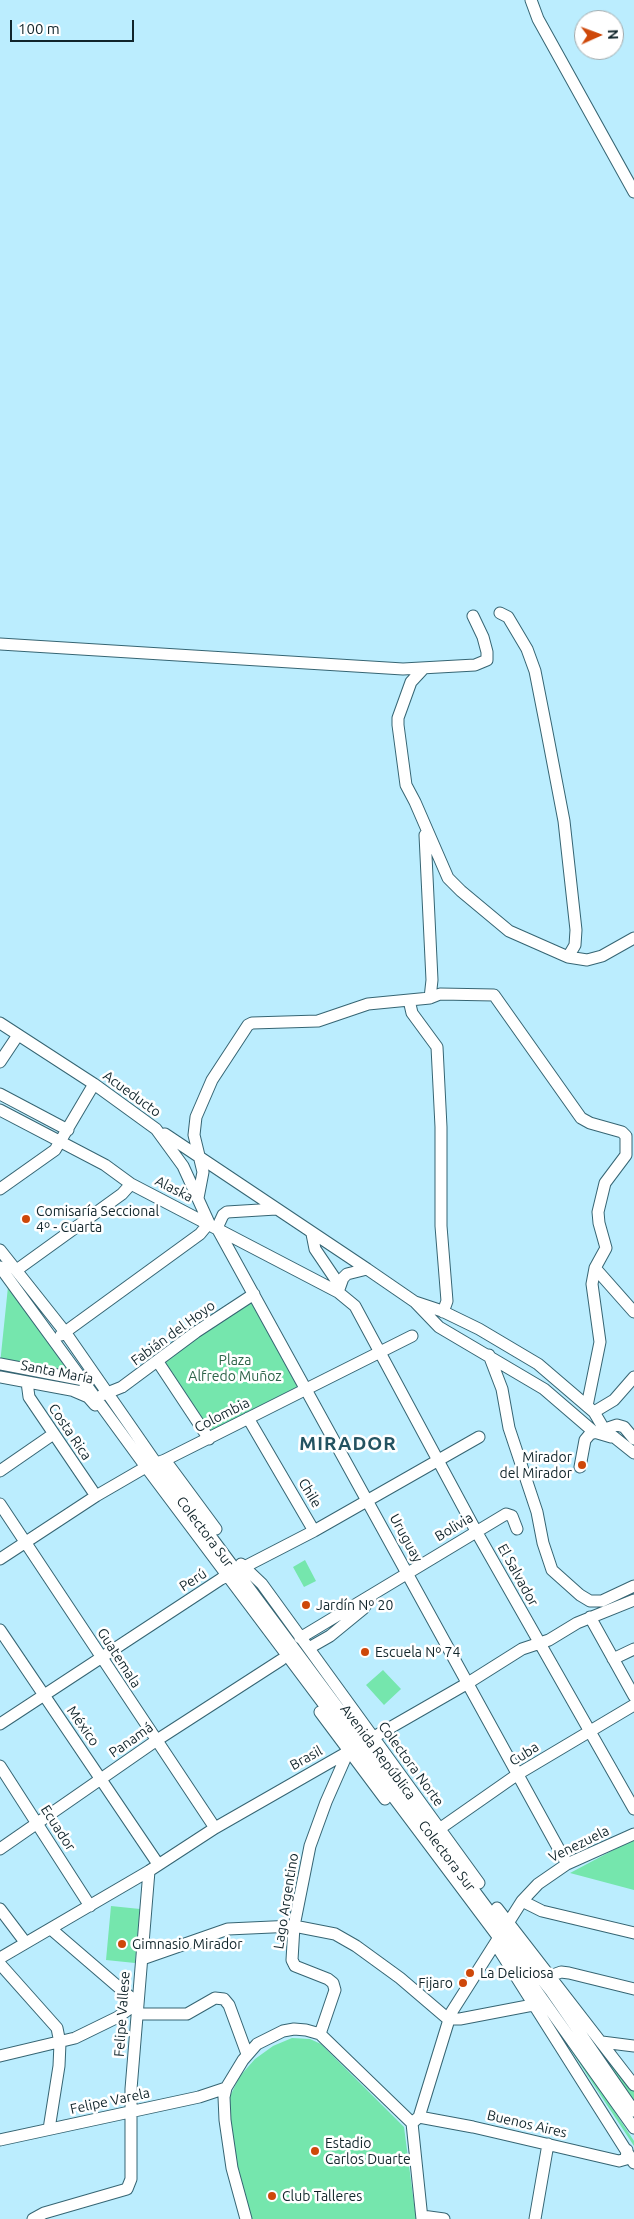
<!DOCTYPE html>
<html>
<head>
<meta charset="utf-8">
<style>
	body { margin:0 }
	#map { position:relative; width:634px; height:2219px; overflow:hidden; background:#bbedfe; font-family:Ubuntu,sans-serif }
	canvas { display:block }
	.north { position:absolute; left:574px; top:10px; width:50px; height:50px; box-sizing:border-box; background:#fff; border:1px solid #a0a8aa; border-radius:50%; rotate:88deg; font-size:14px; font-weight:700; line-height:20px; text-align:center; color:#11252b }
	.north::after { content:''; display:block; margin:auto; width:18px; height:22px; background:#ce480a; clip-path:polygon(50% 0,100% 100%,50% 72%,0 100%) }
	.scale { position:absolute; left:10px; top:20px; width:124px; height:22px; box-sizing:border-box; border:2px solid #11252b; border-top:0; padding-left:6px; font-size:15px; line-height:18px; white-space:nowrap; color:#11252b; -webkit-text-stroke:4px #fff; paint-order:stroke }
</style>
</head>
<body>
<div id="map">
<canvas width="634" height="2219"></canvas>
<div class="north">N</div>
<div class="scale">100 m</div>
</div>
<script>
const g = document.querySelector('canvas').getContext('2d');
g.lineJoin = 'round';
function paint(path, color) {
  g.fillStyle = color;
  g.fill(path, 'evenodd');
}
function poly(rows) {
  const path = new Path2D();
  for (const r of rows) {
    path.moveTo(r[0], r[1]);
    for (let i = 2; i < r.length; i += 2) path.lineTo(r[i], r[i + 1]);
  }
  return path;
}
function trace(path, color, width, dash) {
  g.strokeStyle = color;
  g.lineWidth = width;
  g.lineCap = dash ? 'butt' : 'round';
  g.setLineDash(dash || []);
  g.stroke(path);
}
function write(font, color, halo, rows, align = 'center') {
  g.font = font + ' Ubuntu,sans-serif';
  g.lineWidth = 5;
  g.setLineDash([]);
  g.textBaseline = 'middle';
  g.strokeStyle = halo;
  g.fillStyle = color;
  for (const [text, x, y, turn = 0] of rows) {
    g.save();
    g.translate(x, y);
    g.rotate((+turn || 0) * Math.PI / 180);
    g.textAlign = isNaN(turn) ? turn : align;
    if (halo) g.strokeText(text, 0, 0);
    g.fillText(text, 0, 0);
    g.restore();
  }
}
const green = poly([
	[9,1277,85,1382,0,1364],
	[254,1294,306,1390,209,1439,158,1362],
	[305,1560,316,1581,304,1587,293,1567],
	[383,1670,401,1689,384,1705,366,1685],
	[634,1839,634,1890,570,1873],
	[111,1906,140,1909,135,1963,106,1960],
	[512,1932,634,2090,634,2103],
	[547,2014,553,2018,634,2141,634,2146],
	[292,2038,310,2039,321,2044,404,2127,416,2219,251,2219,237,2169,229,2116,230,2096,240,2076,255,2059,273,2046]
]);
const minor = poly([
	[531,0,538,19,634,192],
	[500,613,508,617,527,649,535,671,546,727,564,821,576,930,575,945,568,957],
	[0,644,403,669,475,665,487,660,487,652,483,637,473,616],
	[424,668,411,682,398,718,398,725,406,785,415,802,448,878,461,891,509,931,568,957,587,960,602,956,634,938],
	[425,835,432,980,430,998],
	[409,1000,412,1013,437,1047,441,1127,441,1226,447,1301,443,1312],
	[0,1023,94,1084,156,1129,183,1166,209,1223],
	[0,1062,18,1035],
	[0,1094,68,1130],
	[0,1110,105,1165,131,1184,338,1292,355,1306,476,1531,634,1809],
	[165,1134,367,1269],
	[0,1189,55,1150,94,1084],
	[198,1198,203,1172,194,1135,196,1117,212,1080,248,1025,252,1023,318,1021,368,1004,430,998,440,994,494,995,581,1118,590,1123,622,1132,626,1136,626,1155,605,1183,598,1212,599,1223,606,1248,595,1268,592,1284,600,1342,587,1406],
	[276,1209,227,1212,223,1215,217,1228,567,1864],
	[312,1234,315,1249,340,1286],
	[0,1250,65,1332,156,1463,504,1931,551,1991,634,2111],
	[0,1267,146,1467,499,1938,634,2128],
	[595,1268,634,1312],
	[18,1269,122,1194,131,1184],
	[338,1292,343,1278,347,1274,367,1269,415,1302,442,1311,479,1329,538,1364,594,1412,604,1429,634,1453],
	[415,1302,439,1327,544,1389,594,1432,611,1437],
	[61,1335,200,1234,209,1223],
	[489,1355,502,1389,509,1428,537,1512,543,1543,552,1570,580,1595,590,1601,602,1601,634,1586],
	[158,1362,209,1439],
	[0,1364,89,1381],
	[0,1377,82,1392],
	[27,1382,29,1397,96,1496],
	[74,1391,88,1397,95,1405],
	[102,1395,122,1387,196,1332,254,1294],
	[594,1412,614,1400,634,1377],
	[248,1418,314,1531],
	[165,1460,216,1529],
	[580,1467,585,1440,590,1434,617,1425,624,1427,634,1439],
	[0,1471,52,1435],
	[0,1504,215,1828],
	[0,1559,96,1496,146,1467,165,1460,412,1336],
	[241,1564,262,1584,479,1883],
	[590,1617,634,1696],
	[0,1630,158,1864],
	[300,1638,506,1514,512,1516,517,1529],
	[309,1648,330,1636,363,1609,371,1598],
	[613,1659,634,1649],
	[320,1712,385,1799],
	[0,1724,221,1579,314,1531,479,1437],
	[367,1741,468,1683,522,1649,549,1640,577,1623,634,1600],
	[0,1766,90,1906],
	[435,1832,518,1774,634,1705],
	[0,1849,157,1740,281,1660],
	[522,1901,542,1911,634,1933],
	[497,1908,634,2085],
	[0,1909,25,1942],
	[51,1929,137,2003],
	[498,1948,634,2163],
	[0,1958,149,1871,215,1828,353,1749],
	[142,1959,228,1929,294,1926,335,1934,356,1946,400,1978,448,2019,460,2019,533,2005],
	[0,1964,57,2028,60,2043,59,2066,49,2129],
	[550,1976,561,1972,569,1973,634,1989],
	[139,2014,187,2014,215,1998,224,1999,229,2005,247,2054],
	[320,2034,335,1990,333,1983,328,1979,295,1966,292,1960,294,1926,310,1846,326,1802,348,1752],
	[602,2042,634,2046],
	[0,2056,75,2038,118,2017,137,2003],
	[419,2117,473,2127,619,2161,626,2159,627,2150],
	[412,2123,419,2117,451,2013,522,1901,538,1884,567,1864,634,1834],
	[0,2140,199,2097,226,2088],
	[422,2216,444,2219],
	[33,2219,44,2213,127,2189,131,2179,131,2089,149,1871],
	[246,2219,232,2168,225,2120,224,2097,226,2088,243,2060,257,2044,283,2031,294,2029,306,2030,320,2034,412,2123,422,2219],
	[535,2219,548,2144]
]);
const markers = [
	[26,1219,5,"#ce480a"],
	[582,1465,5,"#ce480a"],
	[306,1605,5,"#ce480a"],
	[365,1652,5,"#ce480a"],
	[122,1944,5,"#ce480a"],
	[470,1973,5,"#ce480a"],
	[463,1983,5,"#ce480a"],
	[315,2151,5,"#ce480a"],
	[272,2196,5,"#ce480a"]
];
const streetNames = [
	["Acueducto",132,1094,36],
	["Alaska",174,1189,27],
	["Fabián del Hoyo",173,1333,-36],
	["Santa María",57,1372,11],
	["Colombia",222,1415,-27],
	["Costa Rica",70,1432,56],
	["Chile",310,1493,59],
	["Bolivia",454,1527,-31],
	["Colectora Sur",205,1532,53],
	["Uruguay",406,1538,61],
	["El Salvador",518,1575,61],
	["Perú",193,1580,-33],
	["Guatemala",119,1658,57],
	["México",83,1726,55],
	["Panamá",131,1740,-35],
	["Avenida República",378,1752,53],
	["Cuba",524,1754,-32],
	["Brasil",306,1758,-29],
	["Colectora Norte",411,1764,54],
	["Ecuador",58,1828,57],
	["Venezuela",579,1844,-26],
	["Colectora Sur",447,1856,53],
	["Lago Argentino",286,1901,-81],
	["Felipe Vallese",122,2014,-86],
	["Felipe Varela",110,2101,-12],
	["Buenos Aires",527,2124,13]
];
const poiNames = [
	["Comisaría Seccional",36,1211],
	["4º - Cuarta",36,1227],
	["Mirador",572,1457,"right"],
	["del Mirador",572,1473,"right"],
	["Jardín Nº 20",316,1605],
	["Escuela Nº 74",375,1652],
	["Gimnasio Mirador",132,1944],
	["La Deliciosa",480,1973],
	["Fijaro",453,1983,"right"],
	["Estadio",325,2143],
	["Carlos Duarte",325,2159],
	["Club Talleres",282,2196]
];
const parkNames = [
	["Plaza",235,1360],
	["Alfredo Muñoz",235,1376]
];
const districtNames = [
	["MIRADOR",348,1444]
];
paint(green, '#75e6ad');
trace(minor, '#366573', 13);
trace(minor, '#fff', 11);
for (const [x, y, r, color] of markers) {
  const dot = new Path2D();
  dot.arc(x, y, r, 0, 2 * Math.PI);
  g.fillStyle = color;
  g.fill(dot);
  trace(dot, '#fff', 2);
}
write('14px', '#11252b', '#fff', streetNames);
write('14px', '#11252b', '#fff', poiNames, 'left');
write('14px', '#2d6448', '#fff', parkNames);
g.letterSpacing = '1px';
write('bold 19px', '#245361', '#fff', districtNames);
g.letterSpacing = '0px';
</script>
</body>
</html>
